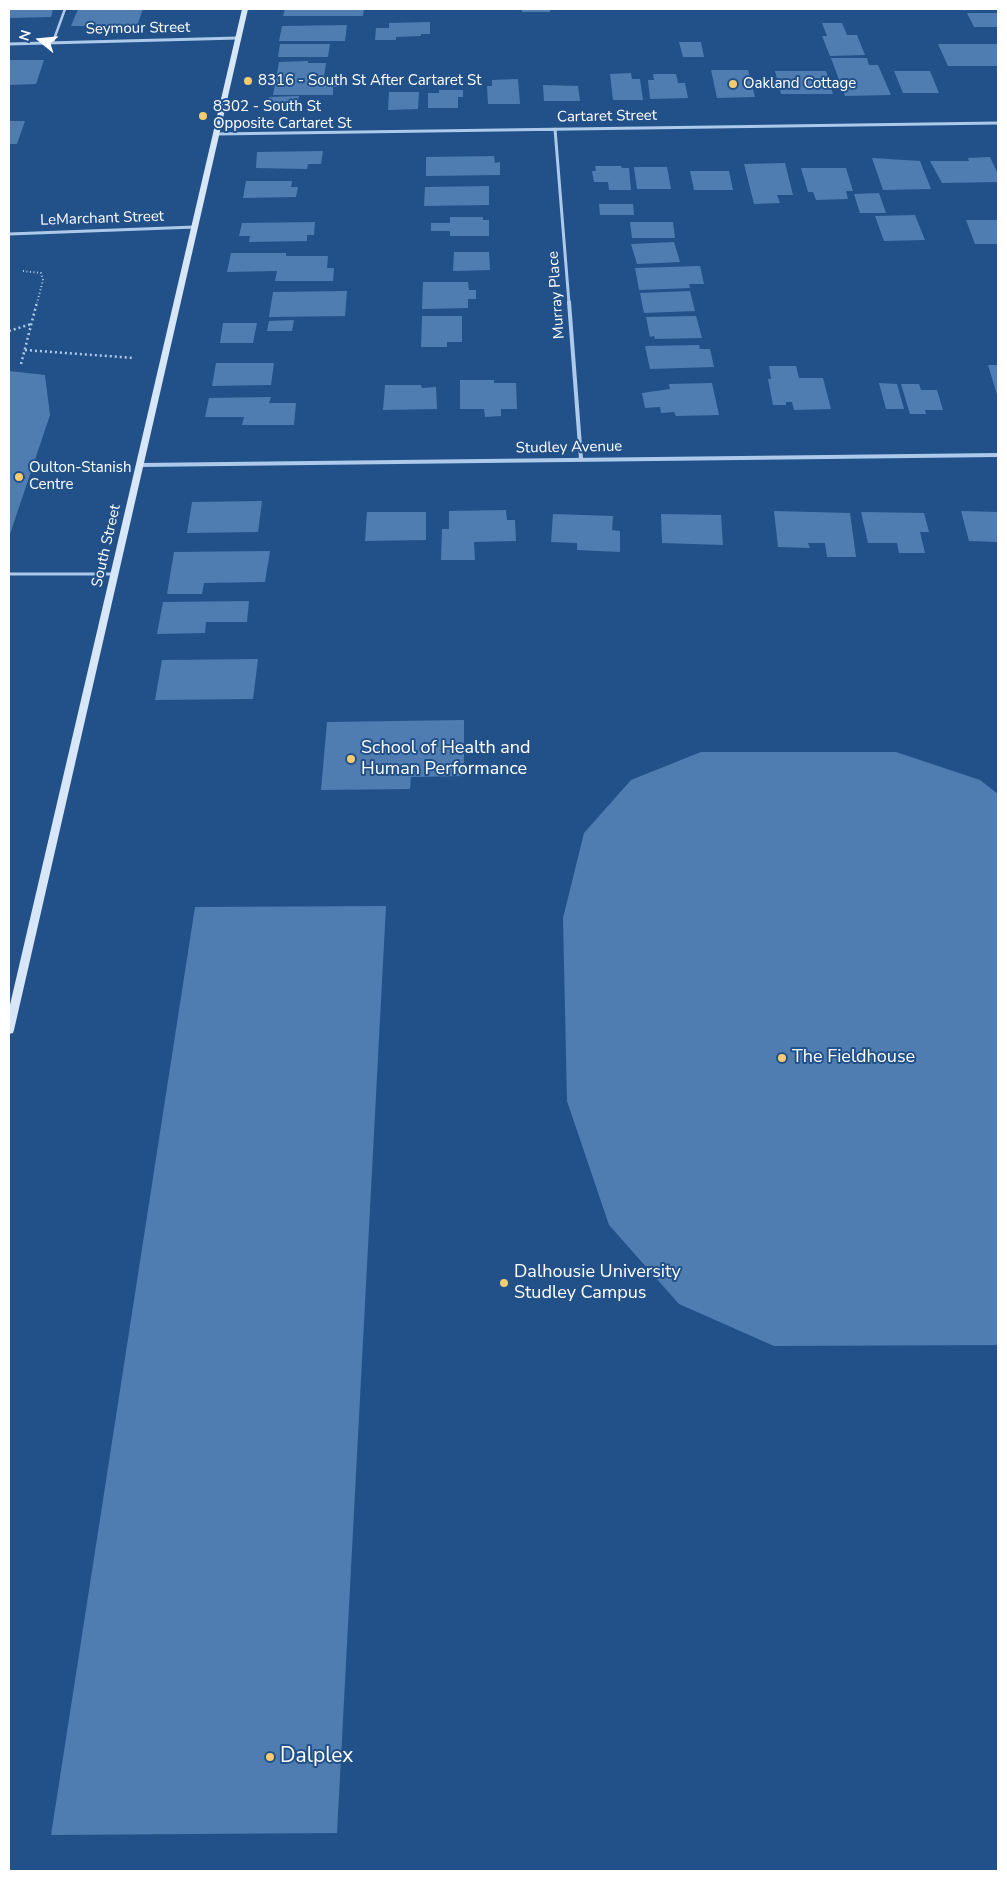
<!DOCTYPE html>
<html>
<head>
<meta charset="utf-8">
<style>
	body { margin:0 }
	#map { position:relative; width:1007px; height:1880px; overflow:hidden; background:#225189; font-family:"Nunito Sans",sans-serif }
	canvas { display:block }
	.frame { position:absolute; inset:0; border:10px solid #fff; pointer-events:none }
	.north { position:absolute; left:15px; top:15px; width:50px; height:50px; -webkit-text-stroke:4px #225189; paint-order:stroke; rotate:287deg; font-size:14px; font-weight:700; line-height:20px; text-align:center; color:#fff }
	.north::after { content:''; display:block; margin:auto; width:18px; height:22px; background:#fff; clip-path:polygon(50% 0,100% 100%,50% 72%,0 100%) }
</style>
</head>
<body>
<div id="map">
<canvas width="1007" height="1880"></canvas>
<div class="frame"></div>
<div class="north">N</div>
</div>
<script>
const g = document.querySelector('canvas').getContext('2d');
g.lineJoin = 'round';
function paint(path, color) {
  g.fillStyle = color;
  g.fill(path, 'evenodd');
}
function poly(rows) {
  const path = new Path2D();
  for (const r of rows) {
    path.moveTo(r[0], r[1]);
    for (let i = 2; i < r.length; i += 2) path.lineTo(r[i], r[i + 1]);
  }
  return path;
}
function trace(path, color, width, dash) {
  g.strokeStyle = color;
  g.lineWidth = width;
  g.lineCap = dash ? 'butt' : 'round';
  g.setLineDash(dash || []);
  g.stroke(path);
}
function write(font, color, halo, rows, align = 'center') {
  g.font = font + ' "Nunito Sans",sans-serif';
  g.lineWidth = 4;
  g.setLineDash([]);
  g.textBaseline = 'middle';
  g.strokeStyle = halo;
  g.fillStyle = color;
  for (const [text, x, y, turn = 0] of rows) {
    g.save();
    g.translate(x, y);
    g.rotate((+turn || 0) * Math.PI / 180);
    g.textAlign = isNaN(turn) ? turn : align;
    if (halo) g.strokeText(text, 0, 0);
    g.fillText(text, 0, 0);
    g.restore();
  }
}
const building = poly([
	[9,9,53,9,51,17,9,18],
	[78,9,143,9,137,26,71,26],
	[285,9,364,9,363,16,283,16],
	[522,9,550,9,550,12,522,12],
	[967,13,998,13,998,27,974,27],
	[430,22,430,34,421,34,421,36,396,37,396,40,375,40,376,28,389,28,389,23],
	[822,23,842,23,847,35,857,35,865,55,830,56,822,36,827,36],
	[347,25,345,41,279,41,282,26],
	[679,42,701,42,704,57,683,57],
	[280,44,330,44,328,57,278,57],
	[938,44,998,44,998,66,948,66],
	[831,58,867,58,869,65,878,65,891,95,845,96],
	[9,60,44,60,36,84,9,85],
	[308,61,308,63,326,63,324,77,343,77,343,87,333,87,333,95,273,95,279,62],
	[711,70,748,70,755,97,717,98],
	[775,71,826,71,833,94,781,94],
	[894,71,930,71,939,93,903,93],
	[631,73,632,79,640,79,643,100,613,100,610,74],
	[653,74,676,74,678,83,685,83,688,98,650,99,648,80,654,80],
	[518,79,520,104,488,104,487,86,492,86,492,80],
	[543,85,578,86,580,101,544,101],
	[439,90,463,90,463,97,458,97,458,108,428,108,428,93,439,93],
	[389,92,419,92,418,109,388,110],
	[299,96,297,111,267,111,269,97],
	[9,121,25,121,17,144,9,144],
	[323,151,321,164,308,164,307,169,256,168,257,152],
	[494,156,495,163,500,162,500,175,426,176,426,157],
	[990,157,998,174,998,182,942,183,930,161,969,161,968,158],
	[872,158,920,161,931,189,883,190],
	[785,163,793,195,777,195,780,203,754,204,744,164],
	[595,166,621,166,622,168,629,168,631,190,609,190,608,182,594,182,592,171,596,171],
	[634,167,667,167,671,189,637,189],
	[801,168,846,168,853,191,846,191,848,199,816,200,813,192,808,192],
	[690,171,729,171,733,190,694,190],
	[246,181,292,181,291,187,298,187,296,197,243,198],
	[489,186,489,205,424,206,425,187],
	[879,193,886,213,860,213,854,194],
	[599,204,633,204,634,215,600,215],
	[915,215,925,240,884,241,875,216],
	[450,217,483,217,483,220,489,220,489,236,450,236,450,231,431,231,431,223,450,223],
	[966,220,998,220,998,244,975,244],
	[315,222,314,235,307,235,307,241,249,242,250,236,239,236,242,223],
	[630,222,673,222,675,238,632,238],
	[674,242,680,262,637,264,631,244],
	[454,252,489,252,490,270,453,271],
	[231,253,286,253,286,256,328,256,327,268,334,268,333,281,275,281,277,271,227,272],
	[700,266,704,284,689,284,690,288,639,290,635,268],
	[423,282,468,282,469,290,476,290,476,299,468,299,468,308,422,309],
	[347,291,345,316,269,317,273,292],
	[690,291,695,311,644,313,640,293],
	[422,316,462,316,462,342,447,342,447,347,421,347],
	[696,316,702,338,655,339,654,336,650,337,646,317],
	[294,320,292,331,267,331,269,321],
	[223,323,257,323,253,343,220,343],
	[699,345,700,349,710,349,714,367,650,369,645,346],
	[216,363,274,363,271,385,212,386],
	[988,365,998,365,998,398],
	[769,366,796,366,799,378,823,378,831,409,794,410,792,402,786,402,786,405,773,405,768,379,771,379],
	[9,371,45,375,50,415,9,537],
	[460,380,494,380,494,383,516,383,517,409,501,409,501,416,485,417,484,409,460,409],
	[712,383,719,415,676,416,674,412,661,413,660,407,645,408,642,393,670,389,669,384],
	[879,383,897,384,904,409,886,409],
	[901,384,919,384,921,390,937,390,943,410,925,410,926,414,910,414],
	[385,385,421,385,422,388,436,387,437,409,383,410],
	[271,397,269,403,296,403,294,425,242,425,244,417,205,417,209,398],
	[262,501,258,532,187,533,192,502],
	[506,510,507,520,515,520,516,541,474,542,475,560,441,560,442,529,449,529,449,511],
	[774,511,850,513,856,557,827,557,825,543,808,543,810,548,778,547],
	[961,511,998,512,998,542,969,541],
	[367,512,426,512,426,540,365,541],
	[861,512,924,513,929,532,920,532,925,553,899,553,897,543,868,543],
	[553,514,613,516,612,530,620,531,620,552,577,550,577,543,551,542],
	[661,514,721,515,723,545,662,543],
	[270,551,265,582,204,583,202,594,167,594,174,552],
	[249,601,247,622,206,622,205,633,157,634,163,602],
	[258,659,253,699,155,700,162,660],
	[464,720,464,776,411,777,410,789,321,790,327,722],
	[701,752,896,752,980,780,998,794,998,1345,774,1346,679,1304,609,1225,567,1101,563,918,584,833,631,780],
	[386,906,337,1833,51,1835,195,907]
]);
const pathFar1 = poly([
	[23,271,41,273,43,280,37,303]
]);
const path = poly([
	[9,331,31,324],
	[25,350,134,358],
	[21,364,37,302]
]);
const serviceFar1 = poly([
	[53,42,65,9]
]);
const service = poly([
	[9,574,115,574]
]);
const minorFar1 = poly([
	[9,44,238,38],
	[555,129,569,303],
	[216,134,998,123],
	[9,234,195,227]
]);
const minor = poly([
	[569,302,581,459],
	[140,465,998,455]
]);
const secondary = poly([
	[242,9,248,9,14,1030,13,1033,9,1034,9,1009,242,9]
]);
const markers = [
	[248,81,5,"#f6cc6f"],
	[733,84,5,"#f6cc6f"],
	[203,116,5,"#f6cc6f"],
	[19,477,5,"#f6cc6f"],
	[351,759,5,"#f6cc6f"],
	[782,1058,5,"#f6cc6f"],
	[504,1283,5,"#f6cc6f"],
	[270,1757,5,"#f6cc6f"]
];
const farStreetnames = [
	["Seymour Street",138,29,-1],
	["Cartaret Street",607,117,-1],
	["LeMarchant Street",102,219,-2],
	["Murray Place",557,295,-94],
	["Studley Avenue",569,448,-1],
	["South Street",107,546,-77]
];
const farPoinames = [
	["8316 - South St After Cartaret St",258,81],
	["Oakland Cottage",743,84],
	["8302 - South St",213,107],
	["Opposite Cartaret St",213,124],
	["Oulton-Stanish",29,468],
	["Centre",29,485]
];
const poiNames = [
	["School of Health and",361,749],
	["Human Performance",361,770],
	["The Fieldhouse",792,1058],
	["Dalhousie University",514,1273],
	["Studley Campus",514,1294]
];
const nearPoinames = [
	["Dalplex",280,1757]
];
paint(building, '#4f7db2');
trace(pathFar1, '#adcaea', 2, [1, 2.5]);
trace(path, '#adcaea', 2.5, [2, 3]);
trace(serviceFar1, '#adcaea', 2.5);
trace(service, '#adcaea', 3);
trace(minorFar1, '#adcaea', 3);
trace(minor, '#adcaea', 4);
paint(secondary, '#d8e7f8');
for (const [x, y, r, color] of markers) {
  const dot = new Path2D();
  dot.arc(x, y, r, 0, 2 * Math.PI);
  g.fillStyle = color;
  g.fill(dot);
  trace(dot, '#225189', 2);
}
write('15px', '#fff', '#225189', farStreetnames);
write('15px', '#fff', '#225189', farPoinames, 'left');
write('18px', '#fff', '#225189', poiNames, 'left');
write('21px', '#fff', '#225189', nearPoinames, 'left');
</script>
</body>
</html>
